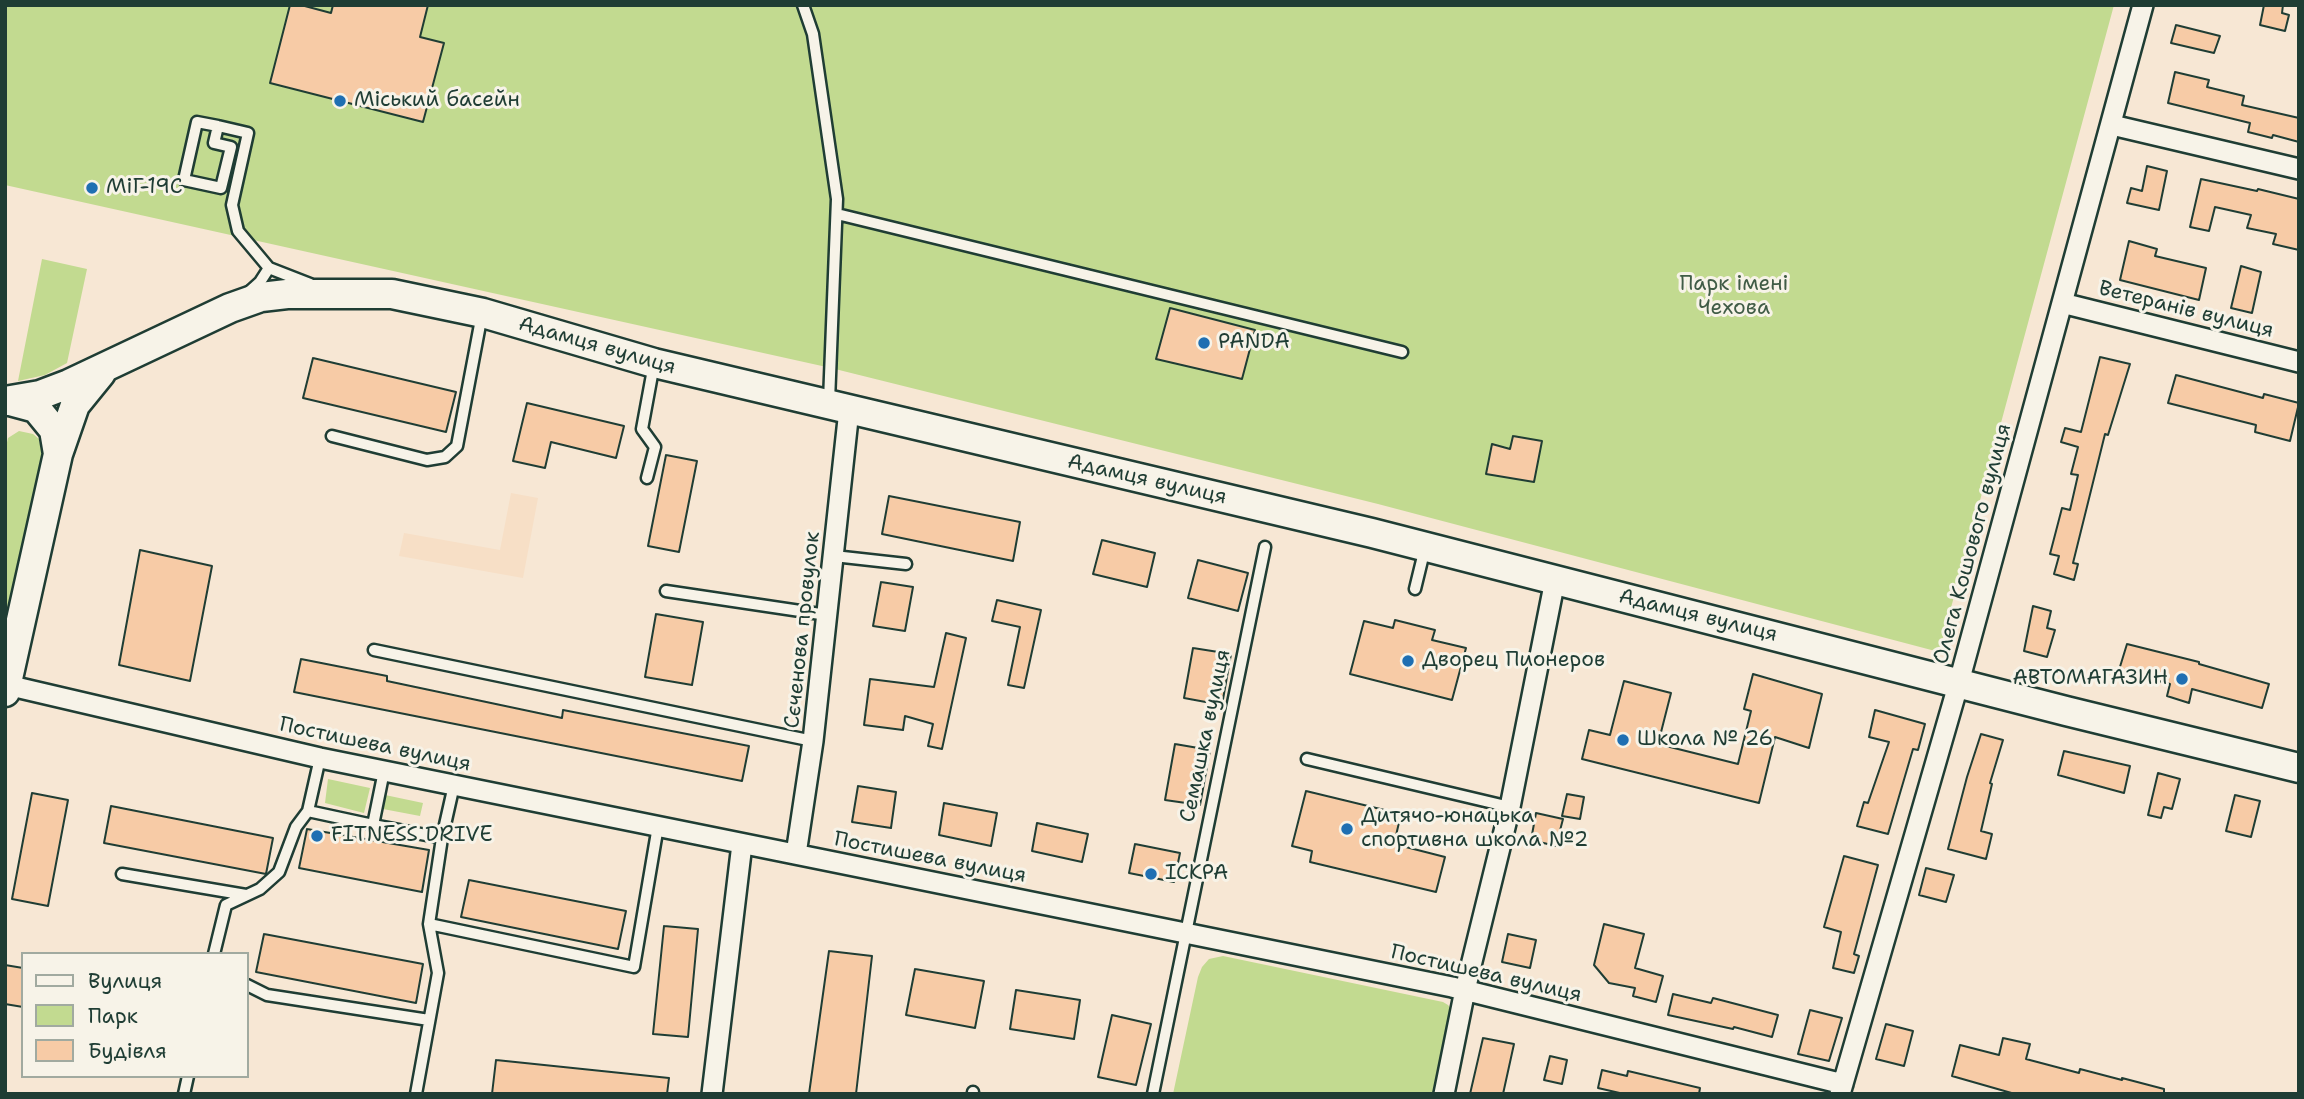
<!DOCTYPE html>
<html>
<head>
<meta charset="utf-8">
<style>
	body { margin:0 }
	#map { position:relative; width:2304px; height:1099px; overflow:hidden; background:#f7e7d4; font-family:"Shantell Sans",sans-serif }
	canvas { display:block }
	.frame { position:absolute; inset:0; border:7px solid #1f3d34; pointer-events:none }
	.legend { position:absolute; left:21px; top:952px; width:228px; height:126px; box-sizing:border-box; background:#f7f3e8; border:2px solid #a1aaa0; margin:0; padding:9px 12px; list-style:none; font-size:21px; color:#1f3d34 }
	.legend li { display:flex; align-items:center; gap:14px; height:35px }
	.legend b { width:35px; border:2px solid #a1aaa0 }
</style>
</head>
<body>
<div id="map">
<canvas width="2304" height="1099"></canvas>
<div class="frame"></div>
<ul class="legend">
<li><b style="height:9px;background:#f7f3e8"></b>Вулиця</li>
<li><b style="height:19px;background:#c2da90"></b>Парк</li>
<li><b style="height:19px;background:#f7cba6"></b>Будівля</li>
</ul>
</div>
<script>
const g = document.querySelector('canvas').getContext('2d');
g.lineJoin = 'round';
function paint(path, color) {
  g.fillStyle = color;
  g.fill(path, 'evenodd');
}
function poly(rows) {
  const path = new Path2D();
  for (const r of rows) {
    path.moveTo(r[0], r[1]);
    for (let i = 2; i < r.length; i += 2) path.lineTo(r[i], r[i + 1]);
  }
  return path;
}
function trace(path, color, width, dash) {
  g.strokeStyle = color;
  g.lineWidth = width;
  g.lineCap = dash ? 'butt' : 'round';
  g.setLineDash(dash || []);
  g.stroke(path);
}
function write(font, color, halo, rows, align = 'center') {
  g.font = font + ' "Shantell Sans",sans-serif';
  g.lineWidth = 6;
  g.setLineDash([]);
  g.textBaseline = 'middle';
  g.strokeStyle = halo;
  g.fillStyle = color;
  for (const [text, x, y, turn = 0] of rows) {
    g.save();
    g.translate(x, y);
    g.rotate((+turn || 0) * Math.PI / 180);
    g.textAlign = isNaN(turn) ? turn : align;
    if (halo) g.strokeText(text, 0, 0);
    g.fillText(text, 0, 0);
    g.restore();
  }
}
const built = poly([
	[511,493,538,498,523,578,399,556,404,533,500,550]
]);
const green = poly([
	[5,5,2114,5,1939,652,1378,504,831,368,5,185],
	[42,259,87,269,67,363,45,375,18,381],
	[19,431,33,434,39,439,43,459,5,635,5,451,8,438],
	[328,779,370,788,364,813,325,803],
	[385,795,423,803,420,816,383,809],
	[1223,956,1443,1002,1448,1005,1452,1010,1438,1094,1173,1094,1198,977,1202,967,1209,959]
]);
const building = poly([
	[290,5,301,5,331,13,333,5,428,5,420,37,444,43,423,122,270,83,290,5],
	[2264,5,2283,5,2282,13,2289,15,2285,31,2260,25,2264,5],
	[2176,25,2220,36,2214,53,2171,43,2176,25],
	[2175,72,2209,80,2207,87,2244,96,2242,105,2299,118,2299,142,2273,135,2272,138,2248,132,2250,123,2168,103,2175,72],
	[2147,166,2167,171,2159,210,2127,203,2131,188,2142,191,2147,166],
	[2201,179,2257,191,2258,189,2299,199,2299,250,2273,244,2276,234,2247,228,2251,215,2215,207,2209,231,2190,227,2201,179],
	[2129,241,2157,249,2155,256,2206,268,2199,300,2120,280,2129,241],
	[2241,266,2261,272,2252,313,2231,308,2241,266],
	[1170,308,1255,330,1242,379,1156,359,1170,308],
	[2100,357,2130,364,2108,435,2105,434,2073,563,2078,564,2074,580,2054,574,2059,556,2050,554,2062,508,2070,510,2078,475,2071,474,2078,447,2061,442,2065,428,2081,432,2100,357],
	[313,358,456,392,446,432,303,398,313,358],
	[2176,375,2263,398,2264,394,2299,403,2290,441,2255,432,2256,425,2168,403,2176,375],
	[527,403,624,426,616,458,551,442,545,468,513,461,527,403],
	[1513,436,1542,441,1534,482,1486,474,1492,444,1510,449,1513,436],
	[666,455,697,461,679,552,648,546,666,455],
	[889,496,1020,522,1013,561,882,534,889,496],
	[1102,540,1155,553,1147,587,1093,574,1102,540],
	[140,550,212,566,190,681,119,665,140,550],
	[1198,560,1248,573,1238,611,1188,598,1198,560],
	[881,582,913,587,905,631,873,626,881,582],
	[997,600,1041,610,1024,688,1008,685,1020,627,992,621,997,600],
	[2033,606,2051,611,2047,628,2055,630,2047,657,2024,651,2033,606],
	[656,614,703,622,692,685,645,677,656,614],
	[1395,620,1435,630,1432,640,1466,648,1452,700,1350,674,1364,621,1393,628,1395,620],
	[946,633,966,638,942,749,928,746,933,724,905,716,903,730,864,725,870,679,934,687,946,633],
	[2127,644,2199,662,2199,664,2269,684,2262,708,2192,689,2189,703,2167,696,2170,684,2119,670,2127,644],
	[1193,648,1231,654,1222,705,1184,698,1193,648],
	[301,659,387,676,387,681,562,718,563,710,749,746,742,781,294,692,301,659],
	[1753,674,1822,694,1809,748,1775,737,1759,803,1582,759,1589,730,1610,735,1624,681,1671,693,1658,744,1738,764,1751,711,1744,709,1753,674],
	[1875,710,1925,724,1918,750,1913,749,1888,834,1857,826,1864,802,1868,803,1889,742,1869,737,1875,710],
	[1981,734,2003,740,1990,783,1992,784,1981,831,1992,834,1986,859,1948,849,1967,777,1981,734],
	[1175,744,1210,750,1200,805,1165,800,1175,744],
	[2064,751,2130,766,2124,793,2058,775,2064,751],
	[2158,773,2180,779,2172,809,2164,807,2161,818,2148,815,2158,773],
	[858,786,896,792,891,828,852,822,858,786],
	[1306,791,1401,814,1394,844,1445,857,1436,892,1310,862,1312,851,1292,846,1306,791],
	[32,793,68,800,48,906,12,899,32,793],
	[1567,794,1584,797,1580,819,1562,816,1567,794],
	[2235,795,2260,801,2251,837,2226,831,2235,795],
	[944,803,997,813,991,846,939,835,944,803],
	[111,806,273,838,266,874,104,843,111,806],
	[1536,813,1563,819,1556,846,1531,840,1536,813],
	[1037,823,1088,834,1082,862,1032,851,1037,823],
	[307,829,429,850,422,892,299,868,307,829],
	[1135,844,1180,853,1174,882,1129,873,1135,844],
	[1844,856,1878,865,1854,954,1859,956,1854,973,1833,968,1841,932,1824,927,1844,856],
	[1926,868,1954,875,1946,902,1919,895,1926,868],
	[469,880,626,911,618,949,461,917,469,880],
	[1604,924,1644,934,1635,968,1663,976,1656,1002,1633,996,1635,988,1609,983,1594,965,1604,924],
	[664,926,698,929,688,1037,653,1034,664,926],
	[264,934,423,964,416,1003,256,972,264,934],
	[1508,934,1536,940,1530,968,1502,962,1508,934],
	[829,951,872,956,856,1094,809,1094,829,951],
	[5,965,23,968,23,1007,5,1004,5,965],
	[915,969,984,981,975,1028,906,1015,915,969],
	[1016,990,1080,1000,1074,1039,1010,1029,1016,990],
	[1673,994,1711,1003,1713,998,1778,1015,1772,1037,1734,1027,1733,1029,1668,1015,1673,994],
	[1810,1010,1842,1018,1829,1061,1798,1054,1810,1010],
	[1112,1015,1151,1024,1136,1085,1098,1077,1112,1015],
	[1886,1024,1913,1031,1904,1066,1876,1059,1886,1024],
	[1483,1038,1514,1044,1503,1094,1470,1094,1483,1038],
	[2003,1038,2030,1044,2026,1059,2079,1073,2080,1069,2122,1080,2122,1078,2164,1089,2164,1094,2015,1094,1952,1076,1960,1045,1999,1055,2003,1038],
	[1550,1056,1567,1060,1562,1084,1544,1080,1550,1056],
	[496,1060,669,1078,667,1094,492,1094,496,1060],
	[1602,1070,1627,1076,1628,1071,1700,1088,1699,1094,1624,1094,1598,1088,1602,1070]
]);
const lane = poly([
	[803,5,813,34,837,199,829,401],
	[218,126,214,143,231,147,221,188,184,180,197,122,218,126,248,133,232,205,238,231,269,268,310,284],
	[837,214,1402,352],
	[250,291,260,282,269,268],
	[332,436,427,460,445,457,457,446,482,314],
	[647,478,655,447,642,429,654,364],
	[834,556,906,564],
	[1415,589,1425,548],
	[666,591,827,615],
	[374,650,813,741],
	[320,758,308,811,373,825,442,838,454,785],
	[1307,759,1510,807],
	[373,825,384,771],
	[122,874,246,895],
	[429,924,634,967,658,826],
	[214,954,226,905,260,889,279,872,296,827,308,811],
	[247,985,267,995,429,1020],
	[184,1094,188,1076],
	[416,1094,438,973,429,924,442,838],
	[973,1094,973,1092],
	[1153,1094,1265,547]
]);
const street = poly([
	[2112,125,2299,169],
	[2062,303,2299,362],
	[7,685,320,758,1452,987,1843,1084],
	[796,854,813,741,849,410],
	[712,1094,742,844],
	[1444,1094,1465,990,1510,807,1555,580],
	[1840,1094,1959,682,2143,5]
]);
const secondary = poly([
	[5,401,40,395,69,384,230,308,261,297,287,294,392,294,483,313,654,363,1372,533,2066,711,2299,768],
	[10,401,36,408,54,430,58,454],
	[5,692,58,454,75,405,101,373]
]);
const markers = [
	[340,101,7,"#1f6fb2"],
	[92,188,7,"#1f6fb2"],
	[1204,343,7,"#1f6fb2"],
	[1408,661,7,"#1f6fb2"],
	[2182,679,7,"#1f6fb2"],
	[1623,740,7,"#1f6fb2"],
	[1347,829,7,"#1f6fb2"],
	[317,836,7,"#1f6fb2"],
	[1151,874,7,"#1f6fb2"]
];
const poiNames = [
	["Міський басейн",354,101],
	["МіГ-19С",106,188],
	["PANDA",1218,343],
	["Дворец Пионеров",1422,661],
	["АВТОМАГАЗИН",2168,679,"right"],
	["Школа № 26",1637,740],
	["Дитячо-юнацька",1361,817],
	["спортивна школа №2",1361,841],
	["FITNESS DRIVE",331,836],
	["ІСКРА",1165,874]
];
const parkNames = [
	["Парк імені",1734,285],
	["Чехова",1734,309]
];
const streetNames = [
	["Ветеранів вулиця",2186,310,14],
	["Адамця вулиця",597,346,16],
	["Адамця вулиця",1147,480,13],
	["Олега Кошового вулиця",1973,544,-75],
	["Адамця вулиця",1698,616,14],
	["Сєченова провулок",803,630,-84],
	["Семашка вулиця",1206,736,-78],
	["Постишева вулиця",375,745,12],
	["Постишева вулиця",930,858,11],
	["Постишева вулиця",1486,974,13]
];
paint(built, '#f7dfc6');
paint(green, '#c2da90');
paint(building, '#f7cba6');
trace(building, '#1f3d34', 2);
trace(lane, '#1f3d34', 15);
trace(street, '#1f3d34', 24);
trace(secondary, '#1f3d34', 33);
trace(lane, '#f7f3e8', 10);
trace(street, '#f7f3e8', 19);
trace(secondary, '#f7f3e8', 28);
for (const [x, y, r, color] of markers) {
  const dot = new Path2D();
  dot.arc(x, y, r, 0, 2 * Math.PI);
  g.fillStyle = color;
  g.fill(dot);
  trace(dot, '#f7f3e8', 2.5);
}
write('21px', '#1f3d34', '#f7f3e8', poiNames, 'left');
write('21px', '#405c46', '#f7f3e8', parkNames);
write('21px', '#1f3d34', '#f7f3e8', streetNames);
</script>
</body>
</html>
